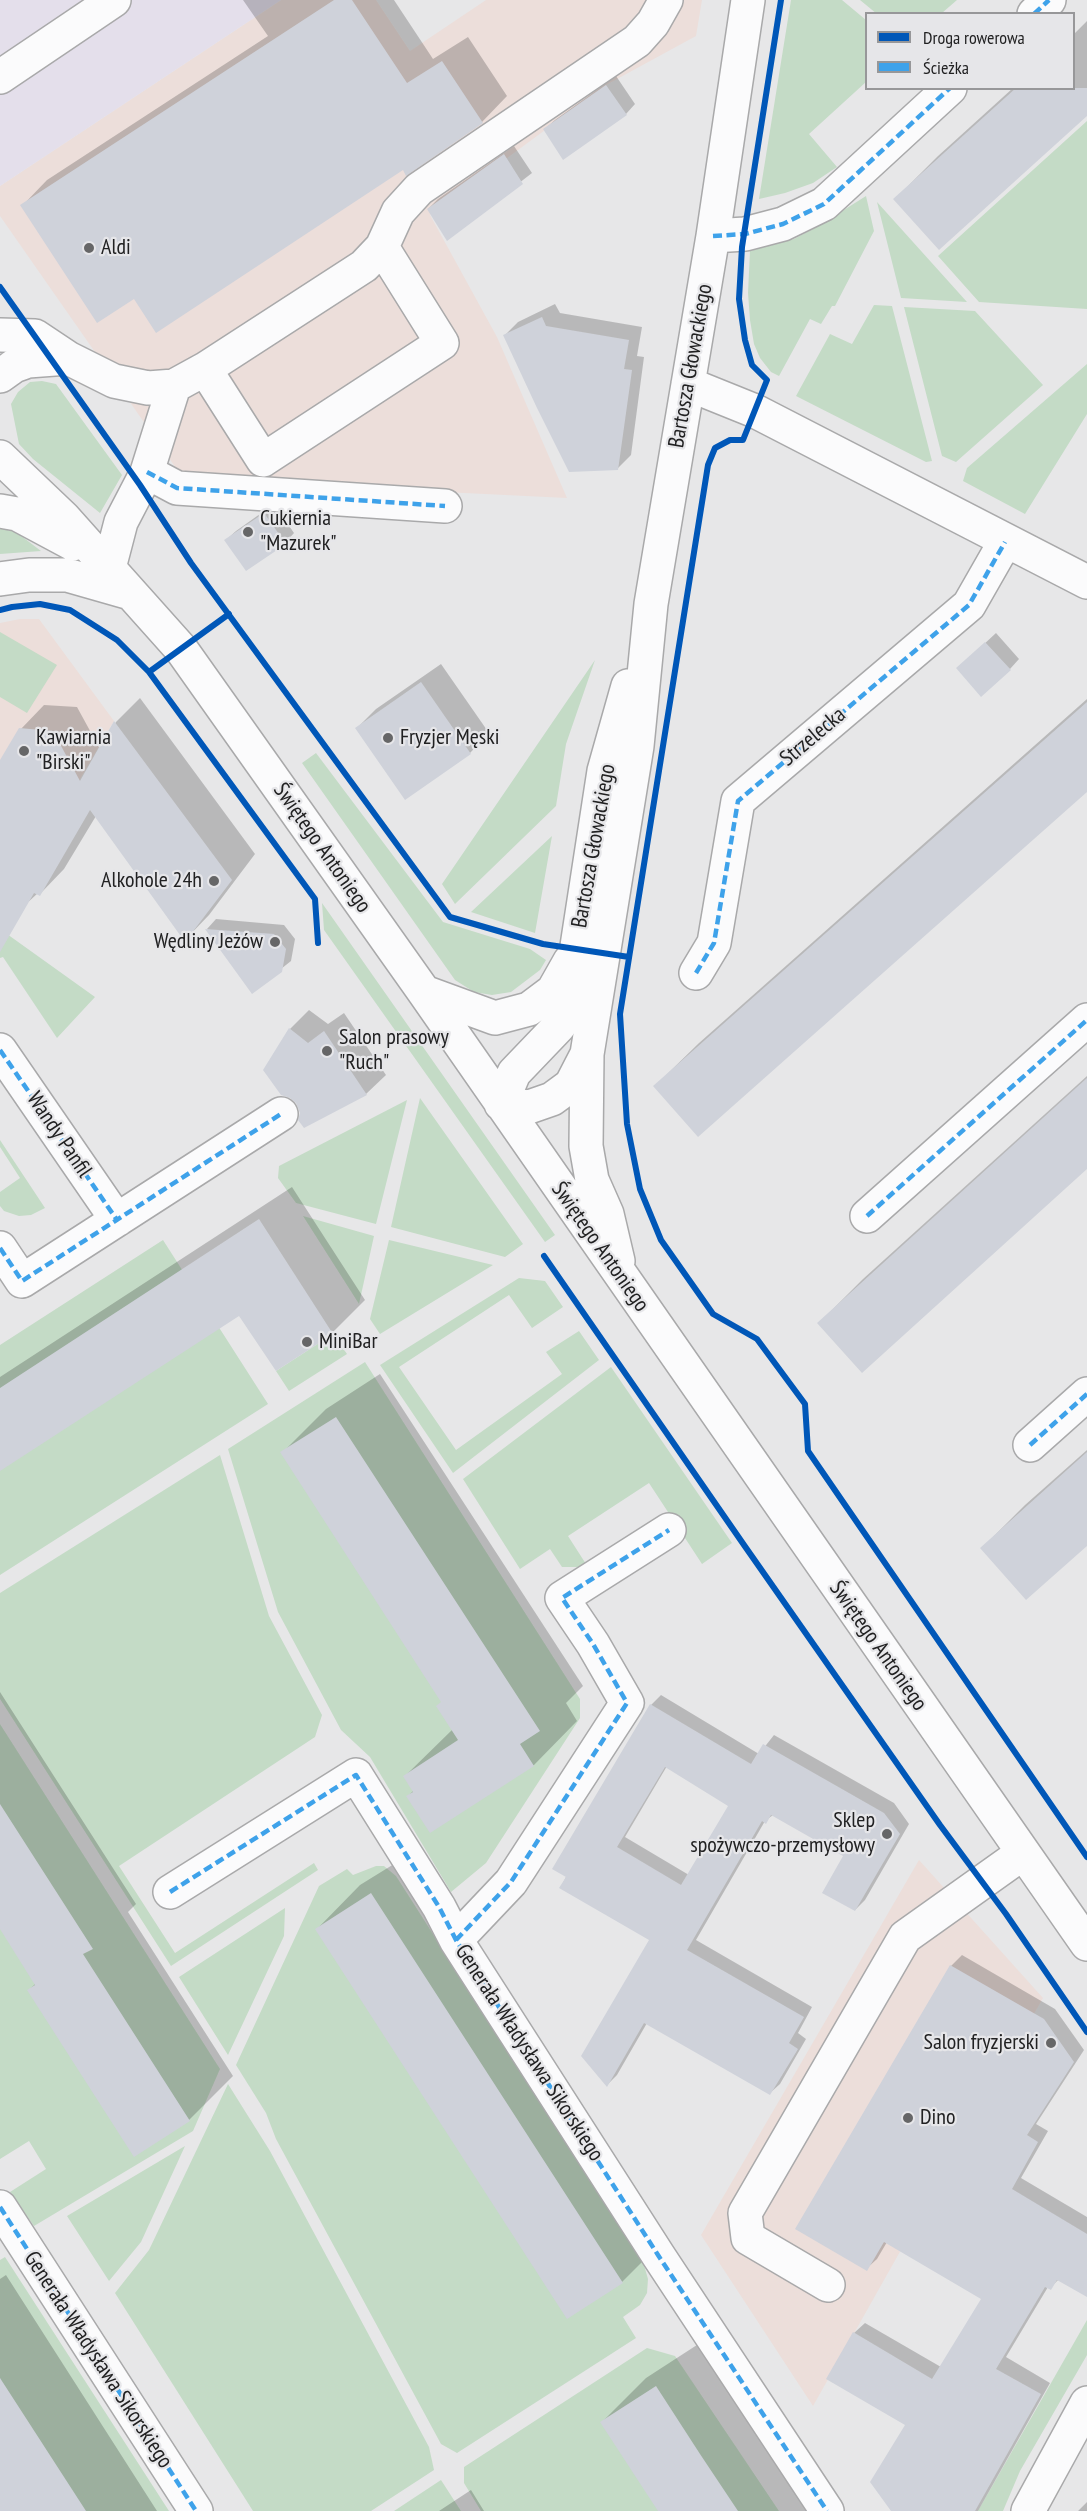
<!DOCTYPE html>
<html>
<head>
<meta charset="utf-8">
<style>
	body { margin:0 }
	#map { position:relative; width:1087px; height:2511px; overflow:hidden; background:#e7e7e8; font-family:"PT Sans Narrow",sans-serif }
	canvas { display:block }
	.legend { position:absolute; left:865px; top:12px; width:210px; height:78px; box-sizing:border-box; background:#e6e6e9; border:2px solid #979799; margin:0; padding:8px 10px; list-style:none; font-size:18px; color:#212122 }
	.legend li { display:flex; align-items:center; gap:12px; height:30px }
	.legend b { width:30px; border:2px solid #979799 }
</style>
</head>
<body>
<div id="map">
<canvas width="1087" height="2511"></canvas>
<ul class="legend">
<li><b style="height:8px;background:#0057b8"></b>Droga rowerowa</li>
<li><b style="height:8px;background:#3ea2ea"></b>Ścieżka</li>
</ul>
</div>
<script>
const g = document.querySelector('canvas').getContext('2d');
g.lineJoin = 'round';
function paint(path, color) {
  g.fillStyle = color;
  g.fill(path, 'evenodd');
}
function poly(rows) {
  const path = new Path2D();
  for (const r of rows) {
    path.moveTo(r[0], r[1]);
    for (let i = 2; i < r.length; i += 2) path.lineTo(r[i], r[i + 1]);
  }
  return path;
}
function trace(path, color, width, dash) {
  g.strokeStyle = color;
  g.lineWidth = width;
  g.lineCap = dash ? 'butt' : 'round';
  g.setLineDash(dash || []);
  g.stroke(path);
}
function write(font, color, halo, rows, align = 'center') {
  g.font = font + ' "PT Sans Narrow",sans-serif';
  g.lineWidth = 4.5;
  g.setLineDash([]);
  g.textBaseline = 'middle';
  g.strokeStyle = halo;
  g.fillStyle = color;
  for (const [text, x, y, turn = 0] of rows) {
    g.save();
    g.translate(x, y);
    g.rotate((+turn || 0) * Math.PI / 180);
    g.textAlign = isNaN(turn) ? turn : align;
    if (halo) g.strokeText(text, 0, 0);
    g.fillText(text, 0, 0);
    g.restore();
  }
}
const commercial = poly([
	[281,0,376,0,410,51,486,0,702,0,696,36,606,85,430,215,497,337,567,498,279,484,178,471,0,216,0,186],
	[20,619,39,619,114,721,0,916,0,623],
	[919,1860,1043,1998,813,2406,701,2235]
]);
const education = poly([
	[0,0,281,0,0,186]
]);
const green = poly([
	[791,0,842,0,866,20,866,82,809,134,837,167,813,183,785,193,759,199],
	[860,0,957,0,942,13,877,14],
	[1087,121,1087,309,979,302,938,256],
	[866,196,874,231,835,306,832,306,821,324,810,319,779,376,771,372,760,358,754,344,750,320,748,293,750,251,794,239,820,225],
	[877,202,967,302,901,298],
	[874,305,892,306,932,461,926,462,796,396,830,334,852,344],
	[904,307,975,311,1043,385,956,462,942,456],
	[1087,364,1087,414,1025,514,963,481,967,468],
	[42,381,56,384,122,475,100,513,33,459,19,444,11,404,18,392,30,382],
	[0,528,16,532,41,551,0,554],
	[0,632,57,665,27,713,0,697],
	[595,660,566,744,556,806,455,904,442,884],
	[316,753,443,922,530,949,546,960,540,970,511,992,492,995,474,992,455,980,302,763],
	[552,836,535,933,471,912],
	[322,903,555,1235,545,1242,324,930],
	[0,929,95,997,57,1038,3,957,0,958],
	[420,1098,523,1244,505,1257,391,1227],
	[407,1100,376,1224,296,1203,278,1178,279,1166],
	[0,1140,45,1208,31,1215,19,1216,4,1211,0,1206,0,1192,20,1178,0,1147],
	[303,1216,374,1236,359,1304],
	[163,1240,268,1404,0,1575,0,1345],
	[389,1240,493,1265,380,1334,370,1319],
	[519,1278,545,1281,563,1307,532,1328,509,1295,399,1367,456,1450,562,1374,546,1352,579,1331,599,1360,453,1473,380,1365],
	[333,1334,347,1354,289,1391,276,1371],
	[365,1362,580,1699,580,1718,486,1863,451,1892,370,1757,341,1730,278,1612,228,1449],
	[611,1367,732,1543,702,1564,649,1483,568,1536,586,1564,579,1567,562,1567,550,1549,520,1569,463,1479],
	[220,1455,269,1616,322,1715,315,1737,119,1866,175,1953,314,1863,318,1870,171,1966,0,1699,0,1593],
	[0,1724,220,2069,193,2131,34,2226,10,2192,46,2169,29,2141,0,2159],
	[376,1866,384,1866,396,1876,636,2252,644,2265,648,2279,647,2293,640,2305,623,2317,636,2338,457,2453,441,2444,276,2139,266,2113,236,2065,319,1886,347,1869,353,1875],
	[285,1908,284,1936,228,2055,179,1977],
	[228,2084,270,2151,429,2447,434,2470,371,2511,253,2511,115,2293,149,2250],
	[185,2146,141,2242,109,2281,67,2216],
	[5,2257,169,2511,0,2511,0,2260],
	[1087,2320,1087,2355,1020,2471,1003,2511,978,2511],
	[647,2348,675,2356,779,2511,481,2511,464,2483,464,2467],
	[441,2480,461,2511,394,2511]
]);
const shadow = poly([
	[243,0,394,0,433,59,468,37,507,96,482,122,406,174,403,168,135,297,22,206,47,180,268,36],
	[1087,21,1087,114,895,199,938,156,1013,88,1074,88,1074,34],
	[616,76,635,104,626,114,545,129,555,120],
	[514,146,532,173,447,239,428,209,438,199],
	[555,304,560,313,642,327,637,356,644,357,631,455,617,469,505,335,518,322],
	[274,504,294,533,285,543,226,540,236,531],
	[996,633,1019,659,1010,669,968,659],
	[441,664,489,733,470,753,357,728,376,709],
	[140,698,255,854,209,915,185,940,96,816,64,869,40,894,38,893,25,905,0,902,0,763,20,730,44,705,77,707,100,749,116,722],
	[1087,699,1087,790,655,1086,699,1043],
	[216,919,284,925,295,939,291,961,252,992,207,929],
	[309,1010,328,1024,344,1013,386,1075,366,1094,301,1112,290,1029],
	[1087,1076,1087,1167,819,1323,863,1279],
	[292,1187,365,1300,332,1333,240,1313,0,1469,0,1377],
	[380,1374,583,1686,566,1703,577,1721,534,1765,430,1831,408,1796,414,1790,405,1776,453,1729,442,1701,282,1453,326,1409],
	[1087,1450,1087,1544,982,1548,1025,1505],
	[0,1692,136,1904,128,1912,233,2076,189,2120,29,1990,36,1983,0,1926],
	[661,1695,759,1754,774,1735,894,1803,909,1824,865,1900,855,1910,845,1855,773,1815,765,1821,696,1940,812,2007,798,2033,806,2039,780,2084,770,2093,647,2023,617,2075,607,2085,651,1940,561,1887,651,1705],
	[667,1766,730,1805,689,1875,625,1837],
	[415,1851,666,2238,622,2282,317,1929,360,1885],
	[962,1955,1055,2009,1084,2050,1036,2124,1048,2131,1021,2178,1087,2217,1087,2277,1059,2279,1050,2288,1048,2287,1006,2357,1050,2383,978,2511,893,2511,907,2425,854,2333,865,2323,941,2367,983,2299,887,2242,877,2259,866,2269,797,2229,951,1966],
	[6,2275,157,2511,8,2511,0,2499,0,2279],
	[700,2343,809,2511,660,2511,602,2422,646,2378],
	[471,2490,484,2511,439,2511],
	[1087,2502,1087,2511,1078,2511]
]);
const building = poly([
	[334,0,352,0,407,83,442,61,483,123,406,176,403,170,156,333,134,299,97,323,20,205],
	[606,85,627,115,563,160,543,129],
	[1016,88,1087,88,1087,116,939,250,893,199],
	[504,154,523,184,447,241,427,209],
	[542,317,546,326,629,340,624,369,632,370,618,470,569,472,537,408,503,335],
	[264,513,286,544,246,571,224,540],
	[985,642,1011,670,981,697,956,668],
	[421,682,471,754,405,800,355,728],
	[1087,702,1087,792,698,1137,653,1086],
	[114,721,232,880,185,942,90,810,40,896,34,893,0,952,0,760,19,728,53,731,80,781],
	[205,929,274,934,286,949,282,972,252,994],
	[289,1028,308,1043,324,1031,367,1095,304,1128,298,1120,300,1113,296,1103,290,1098,281,1095,263,1070],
	[1087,1078,1087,1169,862,1373,817,1323],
	[259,1219,333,1334,276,1371,239,1316,0,1471,0,1388],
	[336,1417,540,1731,520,1744,534,1766,430,1833,406,1796,413,1792,403,1776,458,1740,436,1706,441,1702,280,1452],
	[1087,1452,1087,1546,1026,1600,980,1548],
	[650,1704,751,1764,763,1744,884,1813,900,1834,855,1911,822,1893,843,1856,771,1815,766,1824,762,1821,687,1950,804,2017,789,2043,798,2049,770,2095,644,2023,607,2087,581,2056,649,1940,559,1888,566,1877,552,1869],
	[665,1767,728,1806,681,1885,617,1847],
	[0,1804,93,1949,83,1954,190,2121,134,2157,27,1990,35,1985,0,1929],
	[371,1893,623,2283,567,2319,315,1929],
	[950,1965,1044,2019,1074,2062,1027,2135,1038,2142,1012,2189,1087,2234,1087,2297,1057,2280,1051,2290,1045,2287,996,2369,1041,2394,975,2511,891,2511,870,2482,905,2425,826,2379,853,2332,932,2379,981,2299,884,2242,867,2271,795,2229],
	[0,2378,86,2511,0,2511],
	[656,2386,700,2454,738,2511,658,2511,600,2422]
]);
const minor = poly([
	[1034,14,1049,0],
	[0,77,114,0],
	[713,236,745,234,783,224,824,204,950,88],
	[0,335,35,336,68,358,114,381,148,388,174,386,205,369,263,460,442,343,382,247],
	[205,369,364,266,382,247,398,212,419,189,637,41,653,23,666,0],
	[0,376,14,366,28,361,68,358],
	[688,384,755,411,1087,582],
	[0,457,64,518,181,649,424,992,1087,1944],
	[147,472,177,488,445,506],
	[0,511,17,514,73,544],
	[109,568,121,522,147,472,174,386],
	[0,579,29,575,67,575,130,593],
	[696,973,714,943,738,801,969,605,1005,542],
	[424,992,495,1018,529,1009,553,991,570,961],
	[0,1050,117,1220],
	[501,1104,514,1073,559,1026,569,998,604,771,628,686],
	[501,1104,529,1107,552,1099,571,1085,586,1056],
	[867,1216,1087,1020],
	[0,1248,22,1281,281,1114],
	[618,1261,607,1214,592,1180,586,1146,587,1054,637,746,651,604,713,236,748,0],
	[1030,1445,1087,1394],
	[170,1892,356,1775,439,1907,456,1940,658,2255,827,2511],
	[456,1940,511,1882,627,1703,593,1644,562,1598,669,1530],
	[0,2207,196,2511],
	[828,2285,748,2238,745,2213,905,1937,1023,1853],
	[1028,2511,1087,2403]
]);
const quiet = poly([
	[1034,14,1049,0],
	[713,236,745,234,783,224,824,204,950,88],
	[147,472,177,488,445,506],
	[696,973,714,943,738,801,969,605,1005,542],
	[0,1050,117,1220],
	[867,1216,1087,1020],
	[0,1248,22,1281,281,1114],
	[1030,1445,1087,1394],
	[170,1892,356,1775,439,1907,456,1940,658,2255,827,2511],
	[456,1940,511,1882,627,1703,593,1644,562,1598,669,1530],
	[0,2207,196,2511]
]);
const cycleway = poly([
	[781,0,742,247,739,299,745,340,752,365,767,380,743,440,730,440,715,448,708,465,620,1014,627,1124,640,1189,661,1240,713,1314,757,1339,805,1404,808,1451,1087,1857],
	[0,287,140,485,191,563,450,917,543,944,629,957],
	[0,610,12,607,40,604,70,610,117,640,149,672,315,899,318,943],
	[149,672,229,614],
	[544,1256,744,1545,940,1825,1006,1914,1087,2032]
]);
const markers = [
	[89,248,6,"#666667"],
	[248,532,6,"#666667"],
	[388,738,6,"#666667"],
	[24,751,6,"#666667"],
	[214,881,6,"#666667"],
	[275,942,6,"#666667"],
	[327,1051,6,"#666667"],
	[307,1342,6,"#666667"],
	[887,1834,6,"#666667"],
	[1051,2043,6,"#666667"],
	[908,2118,6,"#666667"]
];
const poiNames = [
	["Aldi",101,248],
	["Cukiernia",260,519],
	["\"Mazurek\"",260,544],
	["Kawiarnia",36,738],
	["\"Birski\"",36,763],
	["Fryzjer Męski",400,738],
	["Alkohole 24h",202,881,"right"],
	["Wędliny Jeżów",263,942,"right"],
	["Salon prasowy",339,1038],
	["\"Ruch\"",339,1063],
	["MiniBar",319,1342],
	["Sklep",875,1821,"right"],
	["spożywczo-przemysłowy",875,1846,"right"],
	["Salon fryzjerski",1039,2043,"right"],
	["Dino",920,2118]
];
const streetNames = [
	["Bartosza Głowackiego",691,366,-80],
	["Strzelecka",813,737,-40],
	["Bartosza Głowackiego",594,846,-80],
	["Świętego Antoniego",322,848,55],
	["Wandy Panfil",59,1135,56],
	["Świętego Antoniego",600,1247,55],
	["Świętego Antoniego",878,1646,55],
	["Generała Władysława Sikorskiego",529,2053,57],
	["Generała Władysława Sikorskiego",98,2360,57]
];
paint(commercial, '#ecdeda');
paint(education, '#e4dfeb');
paint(green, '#c4dbc6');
paint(shadow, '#0003');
paint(building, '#cfd2da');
trace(minor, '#a9a9aa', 36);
trace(minor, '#fbfbfc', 33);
trace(quiet, '#3ea2ea', 4.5, [9, 4.5]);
trace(cycleway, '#0057b8', 6);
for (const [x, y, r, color] of markers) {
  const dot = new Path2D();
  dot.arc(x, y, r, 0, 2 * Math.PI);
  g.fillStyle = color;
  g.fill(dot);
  trace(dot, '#e6e6e9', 2);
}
write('22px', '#212122', '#e6e6e9', poiNames, 'left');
write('22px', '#212122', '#e6e6e9', streetNames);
</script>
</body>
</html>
